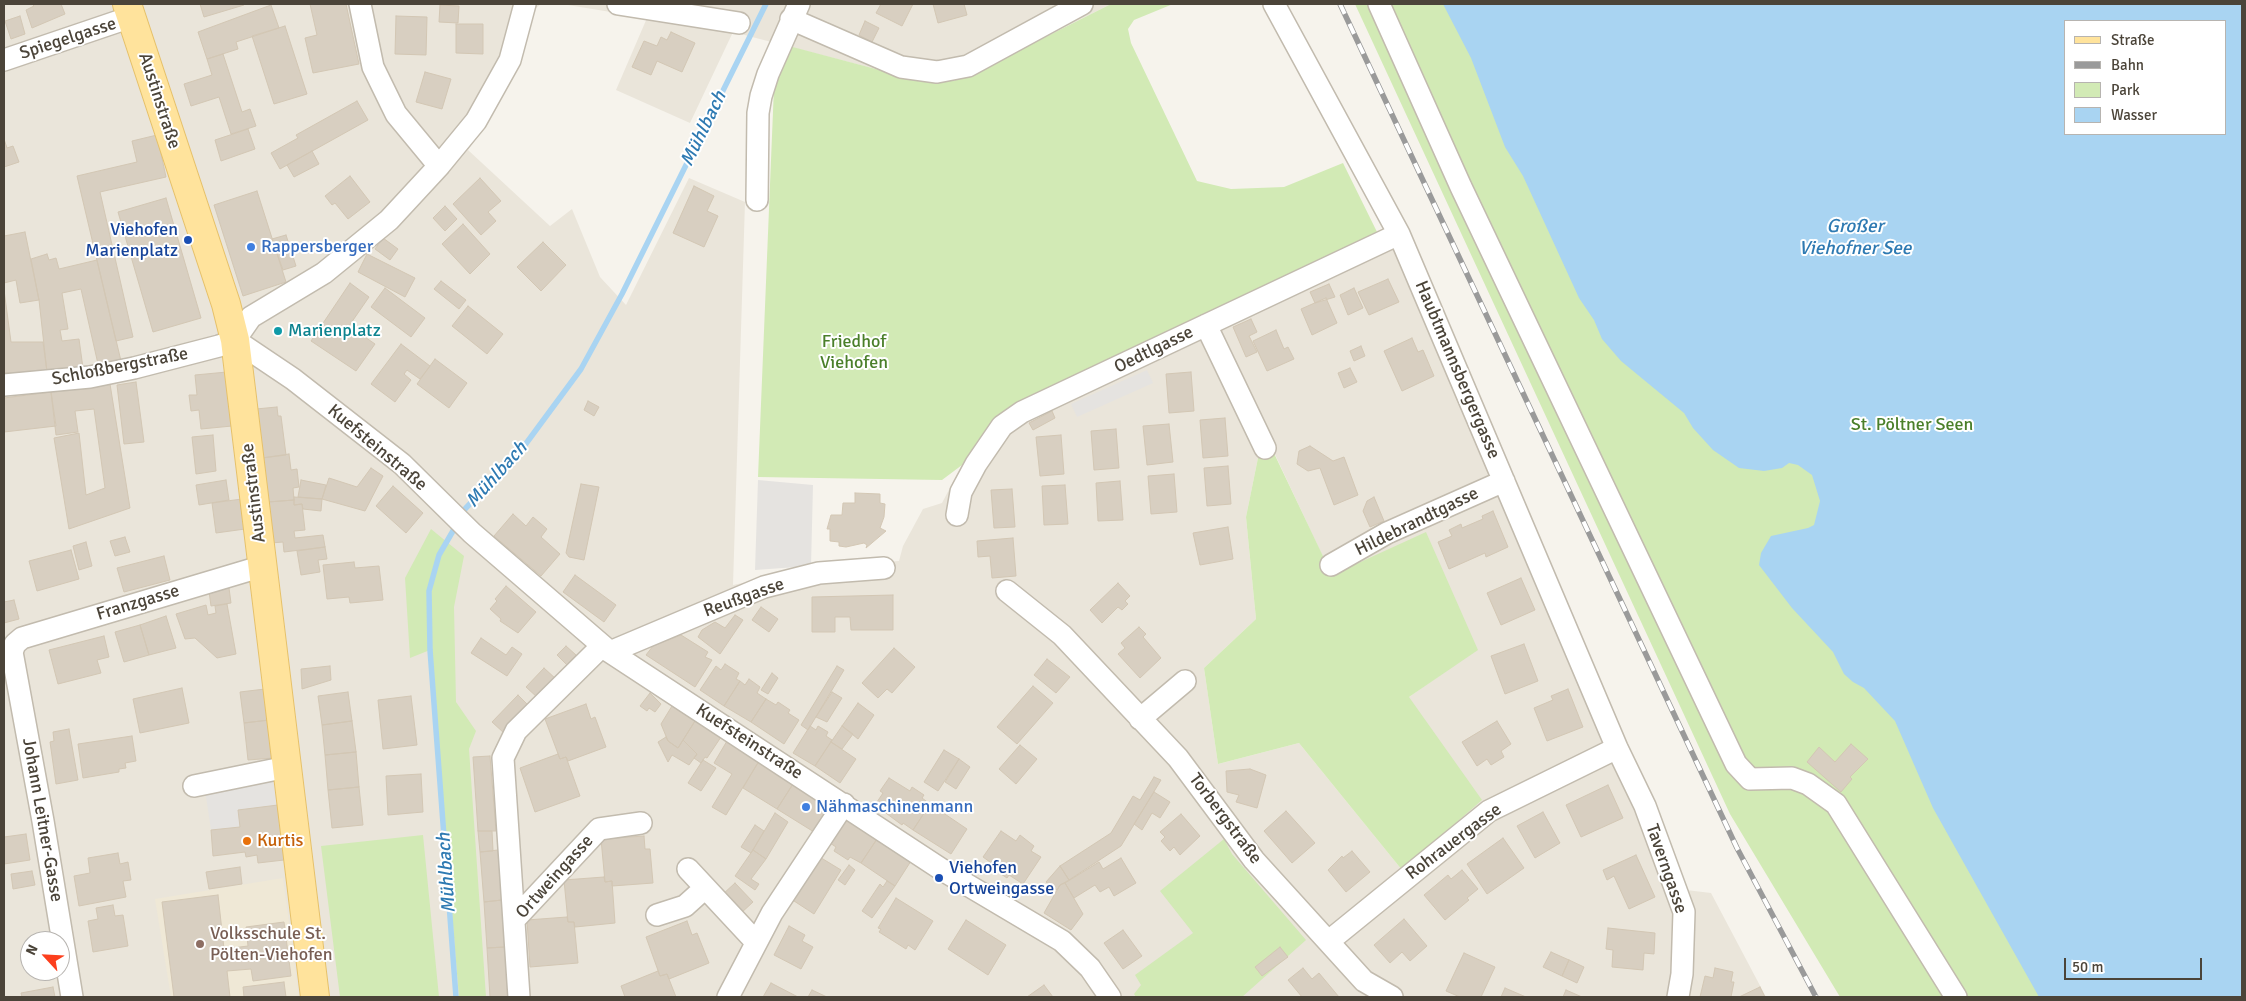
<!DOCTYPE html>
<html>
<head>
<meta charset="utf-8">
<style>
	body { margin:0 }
	#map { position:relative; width:2246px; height:1001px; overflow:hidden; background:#f6f3ec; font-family:Signika,sans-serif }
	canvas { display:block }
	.frame { position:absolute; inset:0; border:5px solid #4b4439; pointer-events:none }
	.legend { position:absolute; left:2064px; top:20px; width:162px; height:115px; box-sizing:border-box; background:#fff; border:1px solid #b7b4b0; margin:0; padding:6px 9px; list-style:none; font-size:15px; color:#4b4439 }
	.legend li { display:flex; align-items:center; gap:10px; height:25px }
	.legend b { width:25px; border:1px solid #b7b4b0 }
	.north { position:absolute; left:20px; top:931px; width:50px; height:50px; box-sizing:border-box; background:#fff; border:1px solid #b7b4b0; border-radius:50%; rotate:295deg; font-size:14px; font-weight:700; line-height:20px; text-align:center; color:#4b4439 }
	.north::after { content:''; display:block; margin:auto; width:18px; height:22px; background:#fc3f1d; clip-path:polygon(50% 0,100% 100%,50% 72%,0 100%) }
	.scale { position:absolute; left:2064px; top:958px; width:138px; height:22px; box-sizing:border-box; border:2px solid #4b4439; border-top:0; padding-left:6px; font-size:15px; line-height:18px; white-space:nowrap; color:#4b4439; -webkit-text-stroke:4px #fff; paint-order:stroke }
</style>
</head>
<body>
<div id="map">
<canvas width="2246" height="1001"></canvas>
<div class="frame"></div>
<ul class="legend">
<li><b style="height:6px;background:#ffe39c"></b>Straße</li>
<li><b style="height:6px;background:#9a9a9a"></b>Bahn</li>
<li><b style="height:14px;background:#d2eab5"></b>Park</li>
<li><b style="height:14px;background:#a9d4f2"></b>Wasser</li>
</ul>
<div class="north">N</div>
<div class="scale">50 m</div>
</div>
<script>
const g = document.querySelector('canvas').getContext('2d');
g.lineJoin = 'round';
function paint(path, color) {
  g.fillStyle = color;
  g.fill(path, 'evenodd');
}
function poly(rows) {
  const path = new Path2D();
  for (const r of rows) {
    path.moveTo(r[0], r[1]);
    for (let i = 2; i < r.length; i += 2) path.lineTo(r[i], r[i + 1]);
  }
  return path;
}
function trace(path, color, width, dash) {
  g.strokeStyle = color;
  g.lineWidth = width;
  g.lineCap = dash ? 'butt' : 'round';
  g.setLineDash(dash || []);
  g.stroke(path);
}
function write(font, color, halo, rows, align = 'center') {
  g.font = font + ' Signika,sans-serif';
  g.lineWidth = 4;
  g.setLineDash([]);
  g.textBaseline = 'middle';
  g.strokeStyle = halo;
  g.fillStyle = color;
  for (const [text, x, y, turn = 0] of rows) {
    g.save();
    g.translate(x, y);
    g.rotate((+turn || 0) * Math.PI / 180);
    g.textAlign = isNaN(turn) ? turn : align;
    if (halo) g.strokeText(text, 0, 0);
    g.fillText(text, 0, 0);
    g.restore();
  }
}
const residential = poly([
	[4,4,541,4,536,8,519,60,481,131,468,150,550,226,572,209,600,277,626,305,689,178,745,202,733,585,817,567,899,561,903,546,923,509,942,503,962,465,979,439,998,419,1197,322,1259,453,1246,517,1256,619,1204,668,1218,764,1299,743,1402,870,1409,697,1477,649,1332,576,1210,316,1399,224,1686,890,1711,893,1766,997,4,997],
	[30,941,60,941,60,971,30,971],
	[562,4,1111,4,976,72,953,81,906,77,733,32,690,123,616,90,647,18]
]);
const education = poly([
	[283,878,299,997,171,997,155,899]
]);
const green = poly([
	[1111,4,1173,4,1134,20,1128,29,1131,43,1197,181,1231,189,1284,187,1343,163,1378,234,998,419,979,439,962,465,942,480,758,477,774,87,789,46,906,77,953,81,976,72],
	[1355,4,2242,4,2242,997,1840,997,1730,814],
	[2065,21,2225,21,2225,134,2065,134],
	[1271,447,1332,575,1426,532,1478,650,1409,697,1482,800,1402,870,1299,743,1218,764,1204,668,1256,619,1246,517,1259,453],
	[431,529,464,556,454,607,456,702,476,731,469,749,486,997,459,997,430,650,410,658,405,578],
	[423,835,439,997,340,997,321,846],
	[1224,839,1232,854,1306,940,1242,997,1136,997,1134,994,1141,985,1135,975,1193,933,1160,891]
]);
const parking = poly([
	[1147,370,1153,383,1077,417,1071,404],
	[758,480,813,485,811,566,755,570],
	[276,776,278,805,238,810,240,827,211,830,205,790]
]);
const water = poly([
	[1443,4,2242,4,2242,997,2039,997,1933,808,1895,721,1864,688,1853,682,1844,674,1833,652,1792,608,1759,565,1761,553,1771,536,1808,528,1814,525,1820,501,1812,475,1798,465,1789,463,1782,468,1764,471,1739,468,1713,450,1693,428,1684,413,1621,361,1602,339,1594,320,1579,298,1523,176,1505,147,1471,58],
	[2065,21,2225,21,2225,134,2065,134]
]);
const stream = poly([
	[462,516,465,509,522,449,581,369,622,294,766,4],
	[456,997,430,650,429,591,439,555,457,524]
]);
const building = poly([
	[32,4,61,4,65,14,32,28,26,10,34,6,32,4],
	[200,4,244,4,244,5,204,17,200,4],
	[310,4,346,4,359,64,313,73,305,38,317,35,310,4],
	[881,4,913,4,902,26,876,13,881,4],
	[933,4,964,4,967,15,938,23,933,4],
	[271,5,279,28,236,42,238,49,207,59,198,32,271,5],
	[440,5,459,6,458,23,439,22,440,5],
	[20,16,25,34,11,39,5,21,20,16],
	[396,16,427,17,426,55,395,54,396,16],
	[865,21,879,28,872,42,859,35,865,21],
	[456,24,483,24,483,54,456,53,456,24],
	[285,26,307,94,274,104,252,36,285,26],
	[671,32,695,43,682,72,657,61,651,75,632,67,644,41,657,46,661,37,667,40,671,32],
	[223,54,242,112,250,109,256,126,231,134,219,97,191,106,184,84,212,75,207,59,223,54],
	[425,72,451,79,442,109,416,102,425,72],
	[357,101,368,120,280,169,271,153,298,138,296,135,357,101],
	[248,129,255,149,221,161,215,140,248,129],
	[157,135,166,177,100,192,133,337,116,341,77,176,137,162,132,141,157,135],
	[4,139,7,148,13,146,19,162,4,167,4,139],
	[312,151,319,164,294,177,287,165,312,151],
	[350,176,370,202,348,219,335,203,332,205,325,196,350,176],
	[480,178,501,201,488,212,496,221,481,235,453,204,480,178],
	[694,186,714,196,707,211,718,216,704,247,673,233,694,186],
	[257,191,286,282,243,296,214,205,257,191],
	[166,198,201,318,153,332,118,212,166,198],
	[445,206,457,219,445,231,433,218,445,206],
	[463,224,490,254,470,274,442,244,463,224],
	[25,232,39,300,20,303,16,280,4,283,4,236,25,232],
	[286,235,296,266,283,270,272,239,286,235],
	[383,238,398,249,390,260,375,249,383,238],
	[543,242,566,265,541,291,517,267,543,242],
	[47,254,49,260,56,258,59,269,97,260,121,361,98,364,81,289,62,293,68,329,60,330,62,341,79,339,83,368,47,372,39,300,31,259,47,254],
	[367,254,415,278,405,297,358,272,367,254],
	[1388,279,1399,302,1369,315,1358,292,1388,279],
	[441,281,466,300,459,309,434,289,441,281],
	[350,283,369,297,349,326,375,344,356,371,311,341,350,283],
	[1329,284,1335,297,1315,303,1310,292,1329,284],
	[385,288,425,318,411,337,371,307,385,288],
	[1354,288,1363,308,1348,315,1340,295,1354,288],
	[4,290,11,342,43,342,47,372,4,373,4,290],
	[1326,298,1337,323,1312,335,1301,309,1326,298],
	[468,306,503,334,487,354,452,326,468,306],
	[1251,319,1257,332,1249,336,1257,352,1246,357,1233,327,1251,319],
	[1276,330,1284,349,1288,347,1294,359,1267,371,1253,341,1276,330],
	[1412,338,1418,352,1423,350,1434,376,1402,391,1384,351,1412,338],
	[401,344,430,366,420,379,407,370,404,374,411,380,395,402,371,384,401,344],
	[1361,346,1365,356,1354,361,1350,351,1361,346],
	[435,359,467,383,449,408,417,384,435,359],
	[1350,368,1357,382,1344,388,1338,373,1350,368],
	[227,372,232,426,201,429,199,410,191,411,189,395,197,395,195,375,227,372],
	[1191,372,1194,411,1169,413,1166,374,1191,372],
	[136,382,144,442,124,444,117,385,136,382],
	[110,384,130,508,69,529,54,438,79,433,86,495,105,488,94,409,75,411,78,432,56,435,51,392,110,384],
	[51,392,56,426,4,432,4,398,51,392],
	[588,401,599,407,594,416,584,410,588,401],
	[277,407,278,416,281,416,286,455,262,458,256,409,277,407],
	[1052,411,1055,418,1033,430,1029,423,1052,411],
	[1225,418,1228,456,1203,458,1200,420,1225,418],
	[1169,424,1173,462,1147,465,1143,426,1169,424],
	[1116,429,1119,468,1094,470,1091,431,1116,429],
	[213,435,216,471,196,474,192,437,213,435],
	[1061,435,1064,474,1040,476,1036,437,1061,435],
	[1310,446,1333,461,1344,457,1358,495,1334,505,1320,468,1308,471,1297,464,1299,451,1310,446],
	[289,454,291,470,297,469,299,487,293,488,294,500,268,502,262,458,289,454],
	[1228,466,1231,504,1207,506,1204,468,1228,466],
	[371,468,383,476,365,511,322,499,329,478,357,487,371,468],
	[1174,474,1177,512,1151,514,1148,476,1174,474],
	[226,480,229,500,199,505,196,485,226,480],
	[301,480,326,485,322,499,298,497,301,480],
	[1120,481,1123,520,1098,521,1096,483,1120,481],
	[581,484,599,487,584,560,569,557,566,553,581,484],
	[1065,485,1068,524,1044,525,1042,486,1065,485],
	[393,486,423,513,406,533,376,506,393,486],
	[1012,489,1015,527,994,528,991,490,1012,489],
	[855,493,880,494,880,503,885,504,884,517,880,528,886,531,866,548,867,545,864,543,846,547,839,546,839,542,830,541,830,529,827,529,831,515,842,515,843,503,855,503,855,493],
	[294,497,322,499,321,511,303,509,302,504,294,505,294,497],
	[1374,497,1384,521,1370,527,1363,511,1367,501,1374,497],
	[242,499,245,529,216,533,212,503,242,499],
	[294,500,294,505,302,504,305,530,294,531,295,538,323,535,325,547,284,552,283,542,271,543,268,502,294,500],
	[1493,511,1508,547,1486,557,1485,553,1449,569,1438,542,1452,536,1449,530,1461,524,1462,528,1483,519,1482,516,1493,511],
	[513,514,526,526,533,517,547,529,541,537,560,554,541,576,494,536,513,514],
	[1228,527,1233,559,1200,565,1193,533,1228,527],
	[125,537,130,552,115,556,110,541,125,537],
	[1013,538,1016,576,992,578,990,556,978,557,977,541,1013,538],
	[86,542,92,566,79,570,73,546,86,542],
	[325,547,327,559,318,560,320,572,301,575,297,551,325,547],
	[71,550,79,579,37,591,29,561,71,550],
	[164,556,170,580,124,592,117,568,164,556],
	[354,562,355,568,379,566,383,600,350,603,349,597,327,599,323,565,354,562],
	[575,575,616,605,604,622,563,592,575,575],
	[1521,578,1535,610,1501,625,1487,593,1521,578],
	[1118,583,1130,596,1125,601,1128,604,1122,610,1118,607,1102,623,1090,610,1118,583],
	[506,586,536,612,518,633,500,621,501,619,490,609,497,601,495,599,506,586],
	[229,588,231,603,211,606,209,591,229,588],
	[893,595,893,630,851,630,850,617,835,617,835,632,812,632,812,597,893,595],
	[14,600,19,619,4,623,4,602,14,600],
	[227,604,236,654,217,658,195,638,185,639,176,614,206,605,208,615,216,613,215,606,227,604],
	[761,607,778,619,769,632,752,620,761,607],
	[735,615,743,620,720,654,698,637,702,630,715,622,725,628,735,615],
	[166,616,176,648,149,655,140,625,166,616],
	[140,625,149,655,124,662,115,632,140,625],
	[1139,627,1146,634,1143,637,1161,658,1140,678,1118,654,1125,648,1121,643,1139,627],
	[681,635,708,652,705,657,712,660,695,687,646,655,653,646,681,635],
	[104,636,109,657,97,660,101,673,58,684,49,650,104,636],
	[481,638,506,655,512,647,522,654,507,676,471,653,481,638],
	[1524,644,1538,681,1505,694,1491,656,1524,644],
	[566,646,576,655,567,665,557,655,566,646],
	[894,648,915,667,892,693,887,689,878,698,862,683,894,648],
	[1047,659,1070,677,1056,693,1034,675,1047,659],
	[725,664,739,673,736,679,740,681,724,706,700,690,716,666,721,670,725,664],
	[330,666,331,680,302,689,301,669,330,666],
	[837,666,844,670,808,730,801,725,837,666],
	[544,668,556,679,538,698,526,687,544,668],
	[772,673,778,678,768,694,761,690,772,673],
	[749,679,760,687,757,693,766,699,751,722,724,706,740,681,745,685,749,679],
	[1033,686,1053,703,1017,744,997,727,1033,686],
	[182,688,189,723,140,733,133,699,182,688],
	[265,689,269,720,244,723,240,692,265,689],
	[1568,689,1583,727,1547,741,1534,708,1553,700,1551,696,1568,689],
	[348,692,352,721,322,725,318,696,348,692],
	[832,692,842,698,827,722,816,717,832,692],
	[650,693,661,704,655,712,649,708,647,711,640,706,650,693],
	[518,695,529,706,504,733,492,722,518,695],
	[411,696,417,745,383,749,378,700,411,696],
	[766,699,776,705,778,702,790,710,788,713,799,720,784,744,751,722,766,699],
	[858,703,874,715,858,739,842,726,858,703],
	[586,704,591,719,595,717,606,747,568,761,566,757,560,759,545,719,586,704],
	[672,706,695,721,678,748,668,741,661,724,672,706],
	[269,720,273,758,248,760,244,723,269,720],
	[352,721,356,752,325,755,322,725,352,721],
	[695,721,721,737,707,758,705,757,701,763,694,758,697,754,683,740,695,721],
	[1497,721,1511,744,1501,751,1504,757,1491,765,1487,759,1477,766,1462,742,1497,721],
	[810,726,816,730,818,726,828,732,826,736,832,740,815,766,793,753,810,726],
	[842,726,853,734,842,749,831,742,842,726],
	[69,729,78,780,56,784,50,742,54,741,53,732,69,729],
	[132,736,136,761,125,763,126,768,119,769,119,772,83,778,78,744,132,736],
	[666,737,668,741,678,748,683,740,697,754,689,765,672,755,668,762,658,742,666,737],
	[727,741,759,761,726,815,712,807,732,774,714,763,727,741],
	[831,742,856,759,840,783,815,766,831,742],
	[1851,744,1868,759,1850,777,1852,779,1841,792,1807,762,1819,747,1835,762,1851,744],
	[1020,745,1037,759,1016,784,999,769,1020,745],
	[944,750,959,759,938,791,924,782,944,750],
	[356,752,359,787,328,790,325,755,356,752],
	[558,754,560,759,566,757,580,796,535,812,520,768,558,754],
	[490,756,496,831,478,831,473,757,490,756],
	[959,759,970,767,956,789,945,782,959,759],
	[703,760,716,768,701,791,688,783,703,760],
	[759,761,793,784,777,809,743,788,759,761],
	[1250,769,1266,775,1257,808,1236,802,1239,795,1227,792,1226,771,1250,769],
	[421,774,423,812,388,815,386,776,421,774],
	[1154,777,1161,780,1121,846,1069,880,1060,866,1111,833,1133,796,1140,800,1154,777],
	[889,778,910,791,912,787,924,795,922,798,930,804,913,830,903,823,902,825,875,805,883,793,880,791,889,778],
	[793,784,829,807,814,832,777,809,793,784],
	[1608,785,1623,818,1581,837,1566,805,1608,785],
	[359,787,363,825,332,828,328,790,359,787],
	[1154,792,1170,802,1160,818,1152,813,1142,830,1134,824,1154,792],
	[930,804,967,829,951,854,913,830,930,804],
	[278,805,284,860,258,863,257,855,246,857,245,852,213,856,211,830,240,827,238,810,278,805],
	[1286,811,1315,843,1292,863,1264,831,1286,811],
	[1543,812,1560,843,1535,858,1517,826,1543,812],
	[775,813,788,822,766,859,753,850,775,813],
	[1181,814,1200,836,1180,855,1174,847,1170,851,1161,841,1165,837,1160,832,1181,814],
	[842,816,877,839,861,863,850,857,848,860,834,851,836,847,827,841,842,816],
	[755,825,764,831,751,853,741,847,755,825],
	[478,831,492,831,493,851,480,852,478,831],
	[1001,831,1016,841,1020,835,1034,846,1031,851,1041,857,1023,884,1009,875,1007,878,995,870,997,867,983,857,1001,831],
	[26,834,30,860,4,864,4,837,26,834],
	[644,836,645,849,650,849,653,883,612,886,612,881,605,882,601,839,644,836],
	[1503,838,1524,868,1487,894,1467,864,1503,838],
	[877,839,911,861,895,886,861,863,877,839],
	[498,850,502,900,484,902,480,852,498,850],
	[753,850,766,859,751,879,759,884,755,890,735,876,753,850],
	[1352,851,1370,872,1346,892,1328,870,1342,856,1343,858,1352,851],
	[118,853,120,864,128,862,131,880,123,881,126,897,79,906,74,876,90,873,88,858,118,853],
	[1636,855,1655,897,1629,909,1614,876,1607,880,1603,870,1636,855],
	[818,856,841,870,814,914,791,899,818,856],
	[1121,858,1136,883,1114,896,1109,887,1100,892,1095,885,1074,898,1065,883,1099,862,1103,869,1121,858],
	[849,865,855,870,845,885,838,880,849,865],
	[1060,866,1069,880,1060,885,1057,890,1046,882,1060,866],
	[240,867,242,884,209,889,206,872,240,867],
	[1462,870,1478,889,1467,898,1469,900,1445,920,1424,895,1448,875,1451,879,1462,870],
	[32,871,35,885,13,889,11,874,32,871],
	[604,877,605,882,612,881,615,923,575,927,574,922,568,922,564,880,604,877],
	[887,881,895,886,872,918,862,911,880,884,883,887,887,881],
	[735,883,753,902,740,914,722,895,735,883],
	[1065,883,1083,914,1071,930,1044,913,1060,885,1065,883],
	[218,895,224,949,248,946,246,927,284,922,291,976,253,981,251,969,227,971,230,997,174,997,162,902,218,895],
	[896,898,933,921,915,950,908,945,906,949,879,932,881,929,878,928,896,898],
	[502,900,505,947,487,948,484,902,502,900],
	[113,905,115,916,123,915,128,946,93,952,88,921,98,919,96,908,113,905],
	[567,917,568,922,574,922,578,963,530,967,527,920,567,917],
	[1404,919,1427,946,1410,961,1402,952,1390,963,1374,945,1404,919],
	[966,920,1006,945,988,975,948,949,966,920],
	[687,921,692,935,697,933,709,963,669,979,667,974,660,976,646,937,687,921],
	[789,926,805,935,802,941,813,947,801,969,774,955,789,926],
	[1608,928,1655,933,1654,954,1644,953,1643,970,1612,967,1613,950,1606,949,1608,928],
	[1123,930,1142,956,1123,969,1104,943,1123,930],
	[505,947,508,997,490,997,487,948,505,947],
	[1280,947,1288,957,1262,976,1255,967,1280,947],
	[1551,952,1569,960,1562,976,1543,967,1551,952],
	[1464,953,1495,967,1481,997,1460,997,1446,991,1464,953],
	[1569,960,1584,967,1577,983,1562,976,1569,960],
	[1303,968,1312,979,1319,973,1339,997,1302,997,1288,980,1303,968],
	[1715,968,1733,972,1731,982,1734,982,1731,997,1700,997,1705,976,1713,978,1715,968],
	[658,971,660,976,667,974,676,997,625,997,621,986,658,971],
	[284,982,286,997,244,997,243,987,284,982],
	[771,983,798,997,763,997,771,983],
	[1044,985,1053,997,1027,997,1044,985],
	[53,987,55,997,22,997,21,993,53,987],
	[1760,987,1765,997,1739,997,1760,987],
	[1505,988,1526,997,1501,997,1505,988],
	[812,990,827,997,808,997,812,990],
	[1566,990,1582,997,1563,997,1566,990]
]);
const minor = poly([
	[360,4,373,67,396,114,439,166],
	[618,4,739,23],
	[1274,4,1399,234,1617,748,1645,806,1684,912,1682,974,1678,997],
	[1379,4,1461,187,1736,764,1750,779,1792,778,1808,784,1836,804,1956,997],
	[791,19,901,67,937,72,968,66,1082,4],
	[4,60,131,17],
	[757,200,758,113,761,96,768,74,799,4],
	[1206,325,1265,448],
	[235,340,293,379,402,464,472,533,610,652,944,871,1062,941,1090,968,1110,997],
	[4,385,90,377,134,368,219,346,235,340,251,317,324,273,389,220,439,166,476,121,510,60,525,4],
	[957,515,961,492,976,464,1002,426,1022,412,1399,234],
	[1331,565,1387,533,1504,481],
	[1007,591,1062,635,1178,758,1254,860,1364,981,1392,997],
	[610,652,764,587,819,573,884,568],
	[1140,719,1185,681],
	[194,786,287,767],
	[688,869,756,942],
	[657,915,685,906,705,888],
	[514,920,599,829,641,823],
	[1329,941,1489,811,1617,748],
	[72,997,43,821,12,652,15,644,22,638,263,566],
	[519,997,503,758,516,731,602,646],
	[728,997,772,913,844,804]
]);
const major = poly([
	[127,4,226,304,235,340,315,997]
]);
const rail = poly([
	[1340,4,1737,848,1816,997]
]);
const markers = [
	[188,240,5,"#1a4fb4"],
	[251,247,5,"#3f7fe0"],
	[278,331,5,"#0f9aa8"],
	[806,807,5,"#3f7fe0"],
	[247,841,5,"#e8710a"],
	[939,878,5,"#1a4fb4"],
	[200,944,5,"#8d6e63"]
];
const streetNames = [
	["Spiegelgasse",68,39,-18],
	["Austinstraße",159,101,72],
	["Oedtlgasse",1154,350,-26],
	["Schloßbergstraße",120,367,-11],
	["Haubtmannsbergergasse",1457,370,67],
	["Kuefsteinstraße",377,448,40],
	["Austinstraße",254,493,-97],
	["Hildebrandtgasse",1417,522,-26],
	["Reußgasse",744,598,-20],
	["Franzgasse",138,603,-17],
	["Kuefsteinstraße",749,742,33],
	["Torbergstraße",1225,819,53],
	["Johann Leitner-Gasse",42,820,80],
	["Rohrauergasse",1454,842,-37],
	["Taverngasse",1666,869,71],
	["Ortweingasse",555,877,-48]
];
const transitNames = [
	["Viehofen",178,230],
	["Marienplatz",178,251],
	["Viehofen",949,868,"left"],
	["Ortweingasse",949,889,"left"]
];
const shopNames = [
	["Rappersberger",261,247],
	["Nähmaschinenmann",816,807]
];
const cultureNames = [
	["Marienplatz",288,331]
];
const parkNames = [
	["Friedhof",854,342],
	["Viehofen",854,363],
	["St. Pöltner Seen",1912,425]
];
const foodNames = [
	["Kurtis",257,841]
];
const educationNames = [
	["Volksschule St.",210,934],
	["Pölten-Viehofen",210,955]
];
const waterNames = [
	["Mühlbach",704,129,-64],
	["Großer",1855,227],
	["Viehofner See",1855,249],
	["Mühlbach",497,475,-48],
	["Mühlbach",447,873,-94]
];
paint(residential, '#eae5da');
paint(education, '#efe8d6');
paint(green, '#d2eab5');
paint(parking, '#e5e3e0');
paint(water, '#a9d4f2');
trace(stream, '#a9d4f2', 5.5);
paint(building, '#d8cfc1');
trace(building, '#d3c7b4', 1);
trace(minor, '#c2bbae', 24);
trace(major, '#e6c16a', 30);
trace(minor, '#fff', 21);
trace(major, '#ffe39c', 28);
trace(rail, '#9a9a9a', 5.5);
trace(rail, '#fff', 4, [11]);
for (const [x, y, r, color] of markers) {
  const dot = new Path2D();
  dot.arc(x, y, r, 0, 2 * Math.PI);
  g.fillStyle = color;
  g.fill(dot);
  trace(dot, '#fff', 2);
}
write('18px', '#4b4439', '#fff', streetNames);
write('18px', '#164399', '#fff', transitNames, 'right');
write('18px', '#366cbe', '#fff', shopNames, 'left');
write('18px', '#0d838f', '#fff', cultureNames, 'left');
write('18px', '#4a7f2a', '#fff', parkNames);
write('18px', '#c56008', '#fff', foodNames, 'left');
write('18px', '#785e54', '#fff', educationNames, 'left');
write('italic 19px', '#2e7ab2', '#fff', waterNames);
</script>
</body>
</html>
